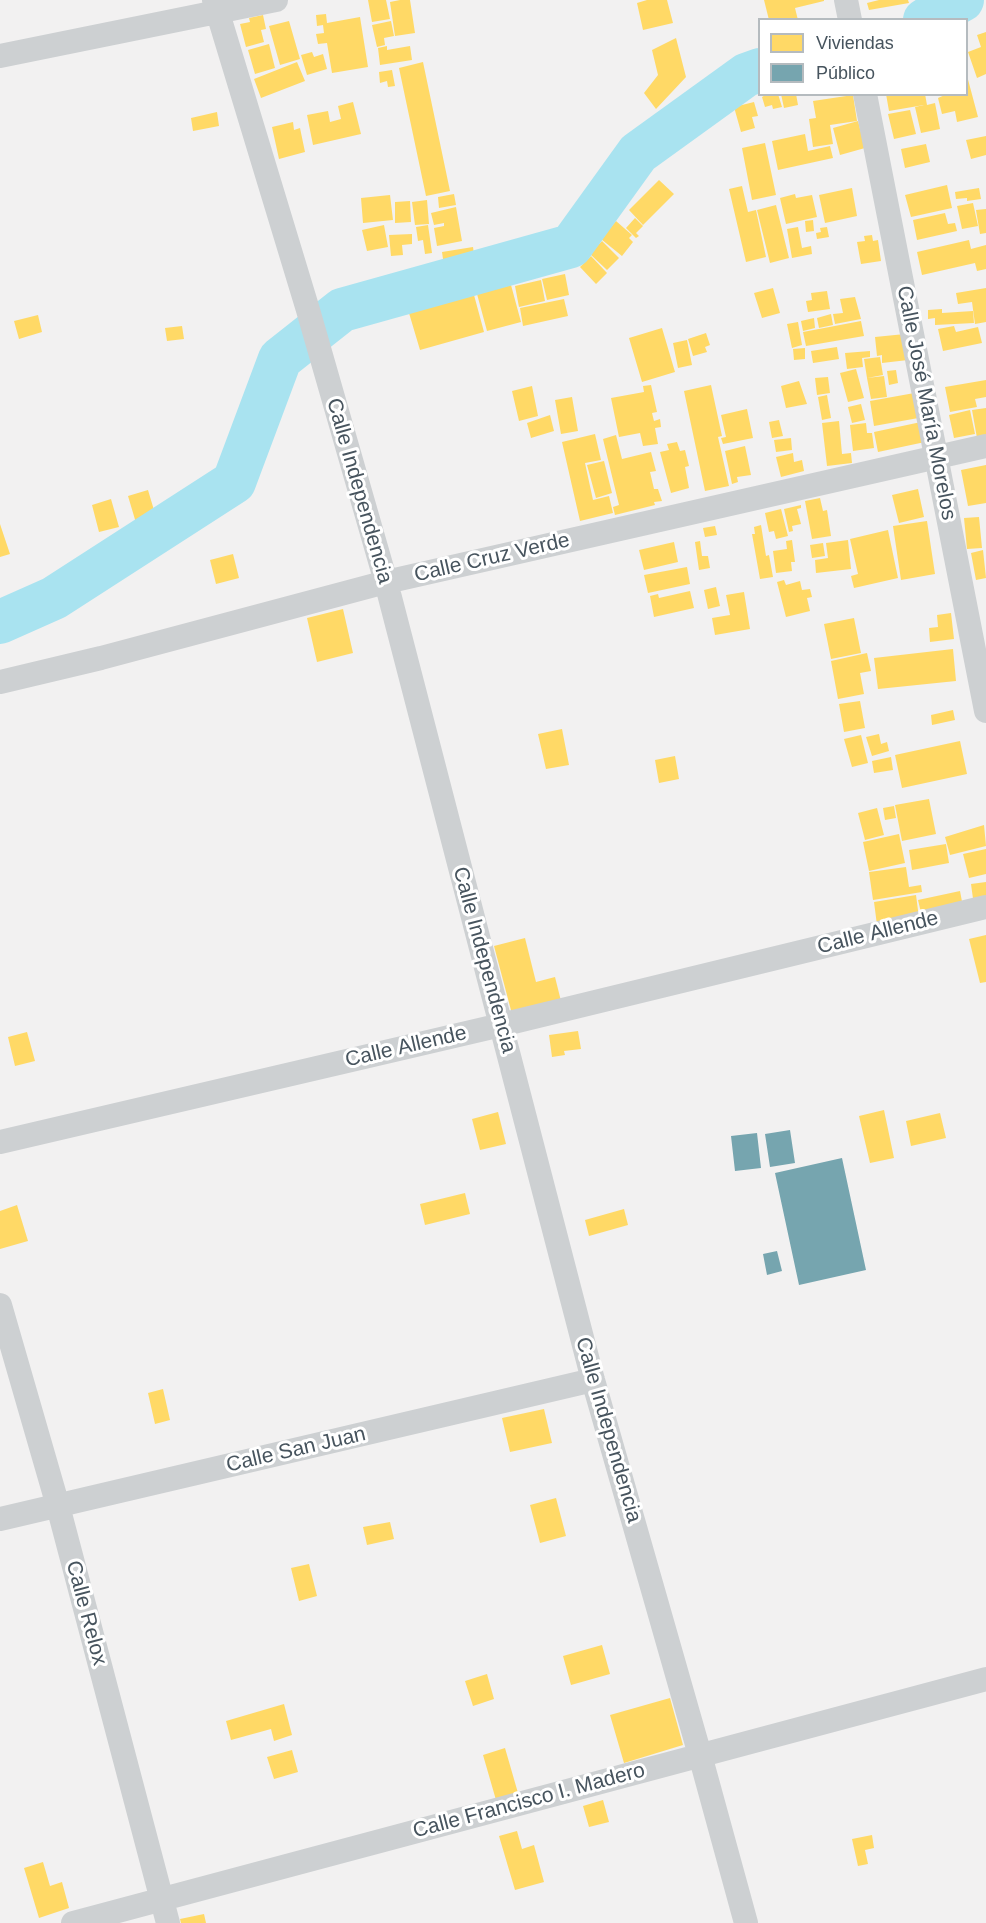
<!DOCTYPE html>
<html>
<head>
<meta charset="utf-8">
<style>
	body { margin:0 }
	#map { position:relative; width:986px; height:1923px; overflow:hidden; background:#f2f1f1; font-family:Helvetica,sans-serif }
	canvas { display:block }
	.legend { position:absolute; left:758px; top:18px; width:210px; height:78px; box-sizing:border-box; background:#fff; border:2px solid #b5bbbf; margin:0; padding:8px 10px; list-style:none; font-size:18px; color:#47545e }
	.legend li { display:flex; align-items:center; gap:12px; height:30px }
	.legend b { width:30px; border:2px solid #b5bbbf }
</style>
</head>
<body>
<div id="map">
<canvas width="986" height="1923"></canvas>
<ul class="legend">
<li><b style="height:16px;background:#ffd966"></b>Viviendas</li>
<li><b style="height:16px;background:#76a5af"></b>Público</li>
</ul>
</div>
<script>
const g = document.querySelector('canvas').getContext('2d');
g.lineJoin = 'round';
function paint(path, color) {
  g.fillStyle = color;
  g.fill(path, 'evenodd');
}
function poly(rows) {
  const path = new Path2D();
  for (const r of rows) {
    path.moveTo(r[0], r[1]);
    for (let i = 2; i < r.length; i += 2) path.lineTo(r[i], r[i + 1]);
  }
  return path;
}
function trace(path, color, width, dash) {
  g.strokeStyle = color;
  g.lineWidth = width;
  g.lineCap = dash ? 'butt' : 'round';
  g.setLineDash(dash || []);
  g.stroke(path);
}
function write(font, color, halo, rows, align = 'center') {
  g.font = font + ' Helvetica,sans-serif';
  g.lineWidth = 6;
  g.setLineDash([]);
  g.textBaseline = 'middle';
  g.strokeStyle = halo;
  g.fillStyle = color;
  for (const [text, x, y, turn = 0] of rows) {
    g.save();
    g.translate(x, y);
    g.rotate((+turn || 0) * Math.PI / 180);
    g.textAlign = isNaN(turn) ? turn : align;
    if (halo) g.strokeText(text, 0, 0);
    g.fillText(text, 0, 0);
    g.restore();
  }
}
const homes = poly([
	[368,0,386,0,390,19,372,22],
	[400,0,410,0,415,33,395,36,390,2],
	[647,0,667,0,673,23,643,30,637,3],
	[764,0,824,0,824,1,795,8,798,20,769,20],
	[879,0,908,0,909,3,869,10,867,3],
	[326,14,327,23,360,17,368,67,332,73,327,43,318,44,316,34,324,33,323,25,317,26,316,15],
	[263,15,266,29,261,30,264,42,246,47,240,24,250,22,249,18],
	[289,21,300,59,280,65,269,26],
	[391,21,394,36,384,38,385,45,377,47,372,25],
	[986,32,986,74,977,78,968,52,981,47,977,35],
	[676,38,686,77,656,109,644,93,658,75,652,50],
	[269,44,275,68,255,74,248,50],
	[387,46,387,50,410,46,412,60,380,65,378,48],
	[312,52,314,57,323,54,327,69,307,75,301,55],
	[297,62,305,81,261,98,254,79],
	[423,62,450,191,426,196,399,68],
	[392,70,395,86,388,87,387,81,380,83,379,72],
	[966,72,978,117,957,122,955,111,942,114,938,98,947,94,966,94],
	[767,94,778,94,782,107,773,109,772,105,765,107,762,97],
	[781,94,796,94,798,105,784,108],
	[886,94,925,94,927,105,935,103,940,129,921,133,915,107,924,105,889,111],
	[853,95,857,121,830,125,833,144,813,147,809,119,816,118,813,101],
	[353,102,361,134,313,145,307,115,328,111,330,122,341,119,338,106],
	[754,102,758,116,752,117,755,128,741,132,734,107],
	[910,110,916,134,894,139,888,114],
	[217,112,219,126,193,131,191,118],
	[858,121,865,148,840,155,833,128],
	[293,122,294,130,300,128,305,152,279,159,272,127],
	[805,134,808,151,830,146,833,158,778,170,772,141],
	[986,136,986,155,971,159,966,140],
	[765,143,776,195,752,200,742,148],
	[926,144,930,162,905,168,901,149],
	[659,180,674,194,643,225,629,210],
	[947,185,952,208,911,217,905,195],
	[742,186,748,212,756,210,766,257,746,262,729,189],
	[852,188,857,216,825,223,819,195],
	[979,188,981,199,967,201,967,198,956,199,955,192],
	[454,194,456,205,439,208,438,197],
	[795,194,796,198,812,195,817,217,786,224,780,198],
	[390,195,393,220,363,223,361,198],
	[427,200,429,224,415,225,412,202],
	[410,201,411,222,395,223,395,202],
	[973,203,978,226,962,229,957,206],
	[776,205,789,258,770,263,757,210],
	[456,207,462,241,437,246,434,228,444,226,444,223,434,225,431,213],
	[986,209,986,233,980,234,976,210],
	[945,213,948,224,955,223,957,231,917,240,913,220],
	[635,218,643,226,636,233,639,236,636,238,626,228],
	[813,220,814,231,806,232,805,221],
	[616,221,632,235,629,238,633,242,622,256,601,239],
	[384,225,388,247,367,251,362,230],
	[428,225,432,253,425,254,423,240,418,241,416,227],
	[798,227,802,248,811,246,812,254,792,258,787,229],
	[827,227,829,237,817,239,816,233,821,232,820,228],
	[412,234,412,244,402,245,403,255,391,256,389,235],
	[872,235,873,241,878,240,881,261,861,264,857,242,865,241,864,236],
	[969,240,971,249,986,245,986,269,977,271,975,263,922,275,917,252],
	[602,241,619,258,607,270,590,254],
	[473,247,476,269,445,273,442,252],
	[591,256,607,273,596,284,580,267],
	[565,274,569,295,547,300,542,279],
	[541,280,545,301,519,307,515,286],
	[511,285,521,322,487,331,477,294],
	[773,288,780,313,762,318,754,293],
	[986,288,986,322,975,324,972,302,958,304,956,293],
	[827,291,830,309,808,312,806,301,812,300,811,293],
	[474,295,484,332,420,350,409,313],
	[855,297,861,319,835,324,833,314,843,313,840,299],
	[564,299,568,316,523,326,520,308],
	[942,309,942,313,973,311,974,323,935,325,935,318,928,319,928,310],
	[831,314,833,325,819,328,817,318],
	[38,315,42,332,19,339,14,321],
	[814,318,815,328,803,331,801,321],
	[861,321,864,336,806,346,803,332],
	[798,322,802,345,792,348,787,324],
	[182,326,184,339,167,341,165,328],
	[954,326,956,332,978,327,982,343,943,351,938,329],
	[662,328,675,372,642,382,629,338],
	[706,333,710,345,705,347,707,352,693,356,688,339],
	[905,334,908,360,882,363,882,355,877,356,875,337],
	[687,340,692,365,678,368,673,343],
	[837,347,839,359,813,363,811,351],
	[805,348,805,359,794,360,793,349],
	[870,351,870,357,862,358,863,367,847,369,845,353],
	[880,357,883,375,867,378,864,359],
	[856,369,864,398,848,402,840,373],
	[896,370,898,383,889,385,887,371],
	[884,376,887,397,871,399,867,378],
	[828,377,830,393,817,395,815,378],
	[986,380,986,397,975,399,977,407,950,412,945,387],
	[799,381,807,404,786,408,781,386],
	[651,385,657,412,652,413,654,421,660,419,661,427,655,428,658,444,643,446,640,433,619,437,611,398,644,392,643,386],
	[711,385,722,436,718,437,729,486,705,491,684,391],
	[532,386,538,416,519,421,512,391],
	[920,392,924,417,874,426,870,401],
	[827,395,831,418,822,420,818,397],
	[572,397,578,431,561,434,555,400],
	[861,404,865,420,852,423,848,407],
	[986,408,986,437,977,438,972,410],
	[747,409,753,438,723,444,721,438,726,437,721,415],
	[970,410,975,434,954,438,949,415],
	[550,415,554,431,531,438,527,423],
	[779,420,783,436,772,438,769,422],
	[839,421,842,454,851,453,852,463,827,466,822,423],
	[921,422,925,442,878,452,874,432],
	[866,423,867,433,872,433,874,448,853,451,850,425],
	[595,434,601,460,585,463,593,500,609,496,613,513,580,521,562,442],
	[616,435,622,459,651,452,656,471,650,472,654,489,658,489,662,501,654,502,655,505,615,515,613,507,619,505,603,439],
	[791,438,792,450,776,452,774,440],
	[677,442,680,451,685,450,689,466,685,467,689,488,671,493,660,452,669,450,667,444],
	[745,446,751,475,737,477,738,482,732,484,725,451],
	[793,453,794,462,802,460,804,471,781,477,776,457],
	[604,461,612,493,596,498,587,465],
	[986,465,986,503,968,506,961,470],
	[918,489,924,517,899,523,892,495],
	[148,490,159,527,139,533,128,496],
	[820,498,823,511,827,510,831,536,812,539,805,501],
	[111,499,119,527,99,532,92,505],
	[801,505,801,508,797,509,801,524,792,526,793,531,789,532,784,509],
	[781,509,788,536,776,539,774,531,769,532,765,513],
	[979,517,982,548,967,549,964,518],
	[927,521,935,574,901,580,893,526],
	[0,524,10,554,0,557],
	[761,525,766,556,769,555,773,577,760,579,752,534,755,534,754,527],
	[715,526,717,535,705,537,703,528],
	[888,530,898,578,854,588,851,576,858,574,850,539],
	[792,540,795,562,791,562,792,571,776,573,773,551,787,549,786,541],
	[848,540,851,569,816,573,815,560,828,558,826,543],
	[700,541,702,556,708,556,710,568,699,570,695,542],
	[674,542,678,562,644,570,639,550],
	[823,543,825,556,812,558,810,545],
	[983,550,986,578,976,580,971,553],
	[233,554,239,578,216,584,210,560],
	[687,567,690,584,648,593,644,575],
	[784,580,786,585,800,581,802,590,810,589,812,597,807,598,810,611,786,617,777,582],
	[716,587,720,606,708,609,704,590],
	[690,591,694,608,654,617,650,596,658,594,659,598],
	[744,592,750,629,715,635,712,618,730,615,726,595],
	[343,609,353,653,317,662,307,618],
	[951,613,954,639,930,642,929,628,938,627,937,615],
	[854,618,861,653,831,659,824,624],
	[953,649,956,681,878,689,874,658],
	[867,653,871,671,860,673,864,694,838,699,831,661],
	[860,701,865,728,844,732,839,704],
	[953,710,955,720,932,725,931,715],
	[562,729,569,765,546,769,538,734],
	[879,734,881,744,887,742,889,751,872,756,866,737],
	[861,735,868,763,852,767,844,739],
	[960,741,967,774,902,788,895,755],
	[675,756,679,779,659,783,655,760],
	[891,757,893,770,874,773,872,761],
	[929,799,936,834,902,841,895,805],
	[894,806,896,818,885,820,883,808],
	[877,808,884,835,865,840,858,813],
	[984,825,986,846,950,855,945,837],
	[899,834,905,863,869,871,863,842],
	[946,844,949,863,912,870,909,850],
	[986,849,986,874,969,878,963,854],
	[906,867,909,887,921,885,922,892,873,900,869,872],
	[986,882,986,904,974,906,971,884],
	[960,891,964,912,923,921,918,900],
	[916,895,919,918,877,925,874,902],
	[986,935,986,982,980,983,969,939],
	[525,938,536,982,555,977,561,1001,512,1014,494,946],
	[578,1031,581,1049,564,1051,565,1055,552,1057,549,1035],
	[27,1032,35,1061,15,1066,8,1037],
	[884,1110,894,1158,870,1163,859,1116],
	[498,1112,506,1144,480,1150,472,1119],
	[940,1113,946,1138,911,1146,906,1121],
	[465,1193,470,1214,425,1225,420,1204],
	[17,1205,28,1241,0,1249,0,1211],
	[624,1209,628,1225,589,1236,585,1220],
	[163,1389,170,1420,155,1424,148,1393],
	[544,1409,552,1443,510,1452,502,1418],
	[556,1498,566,1536,540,1543,530,1505],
	[390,1522,394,1539,367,1545,363,1527],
	[309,1564,317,1596,299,1601,291,1568],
	[602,1645,610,1674,571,1685,563,1656],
	[487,1674,494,1699,473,1706,465,1681],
	[670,1698,683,1745,624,1763,610,1715],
	[284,1704,292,1735,274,1741,271,1729,231,1740,226,1721],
	[505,1748,518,1793,496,1800,483,1755],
	[292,1750,298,1772,274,1779,267,1757],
	[603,1800,609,1822,589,1827,583,1806],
	[517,1831,522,1849,534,1845,544,1882,515,1890,499,1836],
	[872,1835,874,1848,865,1850,868,1864,858,1866,852,1839],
	[43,1862,50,1886,62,1882,69,1908,39,1918,24,1868],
	[204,1914,206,1923,181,1923,180,1919]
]);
const public = poly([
	[790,1130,795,1163,770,1167,765,1134],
	[757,1133,761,1168,735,1171,731,1136],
	[842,1158,866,1270,799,1285,775,1173],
	[777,1251,782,1271,767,1275,763,1254]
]);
const river = poly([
	[925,20,962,0],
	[0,622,54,598,234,482,280,359,342,310,571,246,638,153,746,75,760,70]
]);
const minor = poly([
	[214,0,308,310,386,582,593,1380,700,1755,746,1923],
	[846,0,850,20],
	[0,56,276,0],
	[865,94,986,711],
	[0,682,101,658,386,582,986,446],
	[0,1142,501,1025,986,907],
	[0,1305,58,1506,168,1923],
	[0,1519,593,1380],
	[73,1923,986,1679]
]);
const streetNames = [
	["Calle José María Morelos",926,403,79],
	["Calle Independencia",359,491,74],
	["Calle Cruz Verde",492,558,-13],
	["Calle Allende",878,933,-14],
	["Calle Independencia",484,960,75],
	["Calle Allende",406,1047,-13],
	["Calle Independencia",608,1430,74],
	["Calle San Juan",296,1450,-13],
	["Calle Relox",86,1613,75],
	["Calle Francisco I. Madero",529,1801,-15]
];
paint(homes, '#ffd966');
paint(public, '#76a5af');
trace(river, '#a9e3f0', 44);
trace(minor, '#cdd0d2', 24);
write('21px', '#47545e', '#fff', streetNames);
</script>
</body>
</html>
